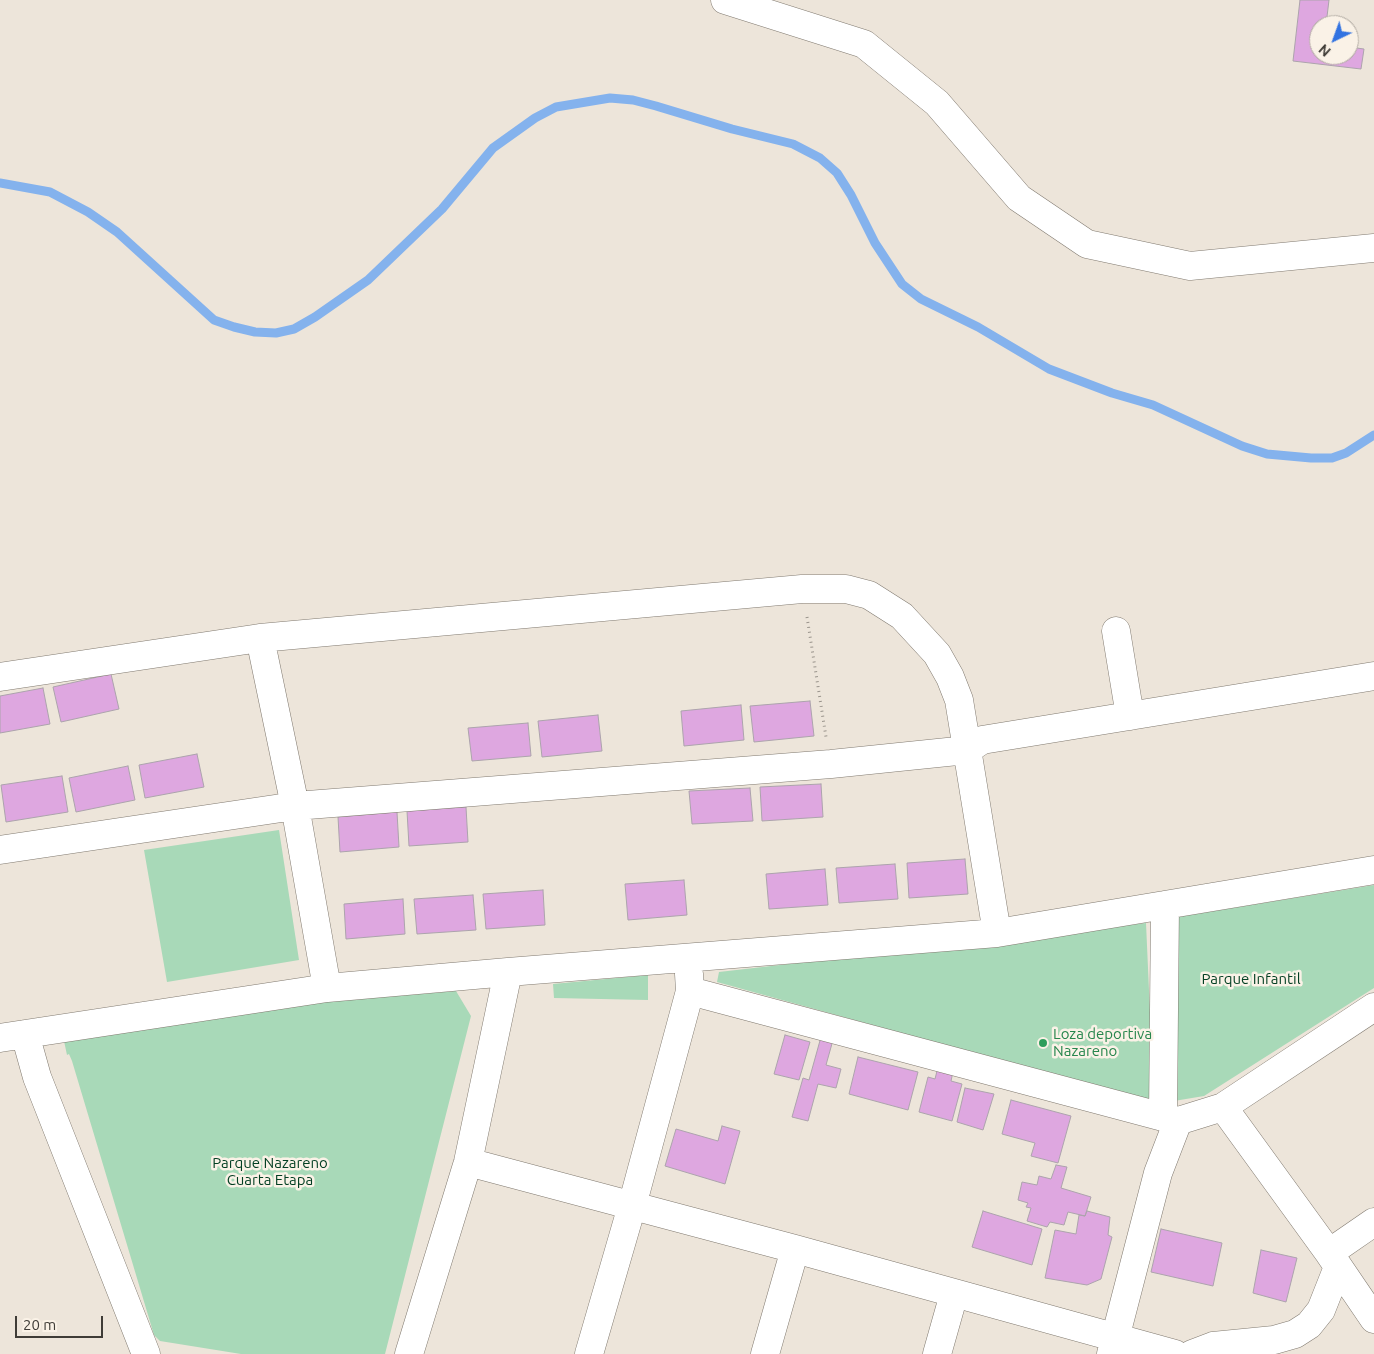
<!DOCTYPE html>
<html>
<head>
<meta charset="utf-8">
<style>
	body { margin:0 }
	#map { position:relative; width:1374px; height:1354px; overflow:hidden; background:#ede5da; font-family:Ubuntu,sans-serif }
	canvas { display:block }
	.north { position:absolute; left:1309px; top:15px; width:50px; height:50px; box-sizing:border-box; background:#faf2e7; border:1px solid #afa9a1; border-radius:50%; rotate:222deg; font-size:14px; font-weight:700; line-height:20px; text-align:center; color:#3f3c37 }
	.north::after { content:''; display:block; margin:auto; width:18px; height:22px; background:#3273e1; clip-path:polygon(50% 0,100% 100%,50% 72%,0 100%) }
	.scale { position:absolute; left:15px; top:1316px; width:88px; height:22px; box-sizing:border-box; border:2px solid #3f3c37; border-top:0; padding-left:6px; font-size:15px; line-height:18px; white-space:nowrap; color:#3f3c37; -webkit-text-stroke:4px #faf2e7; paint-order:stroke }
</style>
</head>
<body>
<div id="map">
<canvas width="1374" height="1354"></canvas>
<div class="north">N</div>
<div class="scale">20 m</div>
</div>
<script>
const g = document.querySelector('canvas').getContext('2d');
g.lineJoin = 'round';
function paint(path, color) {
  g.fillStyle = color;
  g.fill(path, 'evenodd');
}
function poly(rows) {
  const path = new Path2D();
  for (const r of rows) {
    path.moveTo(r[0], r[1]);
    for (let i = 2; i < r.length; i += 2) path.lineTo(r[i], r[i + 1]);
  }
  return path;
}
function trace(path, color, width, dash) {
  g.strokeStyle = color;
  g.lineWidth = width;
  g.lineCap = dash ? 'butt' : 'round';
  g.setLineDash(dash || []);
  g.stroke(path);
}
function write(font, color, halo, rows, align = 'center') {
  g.font = font + ' Ubuntu,sans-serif';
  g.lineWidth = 5;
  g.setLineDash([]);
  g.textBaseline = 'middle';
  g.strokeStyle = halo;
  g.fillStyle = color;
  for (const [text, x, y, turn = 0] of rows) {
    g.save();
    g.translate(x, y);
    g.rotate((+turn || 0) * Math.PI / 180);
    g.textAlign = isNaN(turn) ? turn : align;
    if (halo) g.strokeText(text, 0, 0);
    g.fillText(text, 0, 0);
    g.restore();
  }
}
const green = poly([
	[279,830,299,960,167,982,144,850],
	[1374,885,1374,988,1204,1096,1174,1101,1177,917],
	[1146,923,1154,1103,717,982,719,972],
	[648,975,648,1000,554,998,553,984],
	[456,991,471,1016,385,1354,241,1354,160,1341,154,1335,72,1061,69,1054,67,1055,64,1041,333,1001]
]);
const stream = poly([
	[0,183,50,192,88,212,117,232,214,320,234,327,255,332,276,333,294,329,315,317,368,280,442,209,493,148,535,118,556,107,610,98,633,100,656,106,732,129,793,144,820,158,837,173,851,195,875,243,902,284,921,299,978,327,1049,369,1112,393,1153,405,1242,446,1267,454,1311,458,1332,458,1346,453,1374,435]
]);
const building = poly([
	[1300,0,1329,0,1326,25,1319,25,1319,55,1349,55,1349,47,1364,49,1361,69,1293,61,1300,0],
	[111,674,119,709,61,722,53,687,111,674],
	[43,688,50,724,0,733,0,696,43,688],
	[810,701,814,736,754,742,750,706,810,701],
	[741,705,744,740,684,746,681,711,741,705],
	[598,715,602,751,542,757,538,721,598,715],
	[528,723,531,756,472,761,468,728,528,723],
	[197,754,204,787,145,798,139,765,197,754],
	[128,766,135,800,76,812,69,778,128,766],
	[62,776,68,812,6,822,1,785,62,776],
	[821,784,823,817,762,821,760,787,821,784],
	[750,788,753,821,692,824,689,791,750,788],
	[466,807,468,842,409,846,407,811,466,807],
	[397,812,399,847,340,852,338,817,397,812],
	[965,859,968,894,909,898,907,863,965,859],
	[895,864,898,899,839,903,836,868,895,864],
	[825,869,828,905,769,909,766,874,825,869],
	[684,880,687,915,628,920,625,884,684,880],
	[543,890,545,925,486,929,483,894,543,890],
	[473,895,476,930,417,934,414,899,473,895],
	[403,899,405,934,346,939,344,904,403,899],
	[785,1035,810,1042,799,1080,774,1074,785,1035],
	[821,1037,833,1040,826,1065,841,1069,836,1088,818,1084,808,1121,792,1117,803,1078,809,1080,821,1037],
	[858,1057,918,1072,908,1110,849,1094,858,1057],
	[938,1067,953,1072,951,1081,962,1084,952,1121,919,1112,928,1077,935,1079,938,1067],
	[965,1088,994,1094,983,1130,957,1122,965,1088],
	[1011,1100,1071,1116,1058,1163,1031,1156,1035,1143,1002,1134,1011,1100],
	[722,1126,740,1131,725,1184,665,1166,676,1129,718,1141,722,1126],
	[1056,1165,1067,1167,1061,1188,1091,1197,1085,1216,1068,1212,1064,1225,1050,1222,1047,1227,1027,1221,1031,1208,1026,1207,1028,1203,1018,1200,1022,1182,1037,1185,1039,1176,1051,1179,1056,1165],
	[983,1211,1042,1229,1032,1265,972,1247,983,1211],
	[1087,1211,1110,1217,1108,1235,1112,1237,1101,1279,1087,1285,1045,1278,1055,1230,1076,1234,1079,1215,1085,1216,1087,1211],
	[1161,1229,1222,1243,1213,1286,1151,1272,1161,1229],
	[1261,1250,1297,1258,1286,1302,1253,1293,1261,1250]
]);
const path = poly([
	[807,617,826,737]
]);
const minor = poly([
	[725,0,864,44,937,103,1019,198,1087,244,1190,266,1374,248],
	[1116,631,1130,716],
	[260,638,295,806,327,988],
	[0,677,260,638,802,589,846,589,869,595,902,616,937,654,950,677,959,700,997,933],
	[0,850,295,806,831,764,967,750,982,740,1374,676],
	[690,991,1178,1121,1223,1107,1374,1007],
	[25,1034,37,1077,146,1354],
	[0,1038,327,988,508,972,997,933,1374,870],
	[1223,1107,1329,1253,1374,1319],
	[1163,1116,1165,905],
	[468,1162,795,1249,1175,1354],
	[1329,1253,1374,1222],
	[409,1354,468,1162,508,972],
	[589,1354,632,1206,690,991,689,974],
	[765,1354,795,1249],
	[937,1354,954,1294],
	[1111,1354,1158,1173,1178,1121],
	[1192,1354,1213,1346,1274,1340,1295,1334,1309,1325,1321,1310,1338,1267]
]);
const markers = [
	[1043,1043,5,"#2e9e5b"]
];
const parkNames = [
	["Parque Infantil",1251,979],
	["Parque Nazareno",270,1163],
	["Cuarta Etapa",270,1180]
];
const leisureNames = [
	["Loza deportiva",1053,1034],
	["Nazareno",1053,1051]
];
paint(green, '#a8d9b8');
trace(stream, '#84b2ed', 9);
paint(building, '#dea7e0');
trace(building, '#aca3ac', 1);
trace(minor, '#817a70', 29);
trace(path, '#9a948c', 3, [1, 4]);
trace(minor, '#fff', 28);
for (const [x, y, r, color] of markers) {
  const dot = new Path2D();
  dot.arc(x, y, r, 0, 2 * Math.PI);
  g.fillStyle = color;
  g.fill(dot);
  trace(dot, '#faf2e7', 2);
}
write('15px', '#023f22', '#faf2e7', parkNames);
write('15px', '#27864d', '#faf2e7', leisureNames, 'left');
</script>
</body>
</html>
